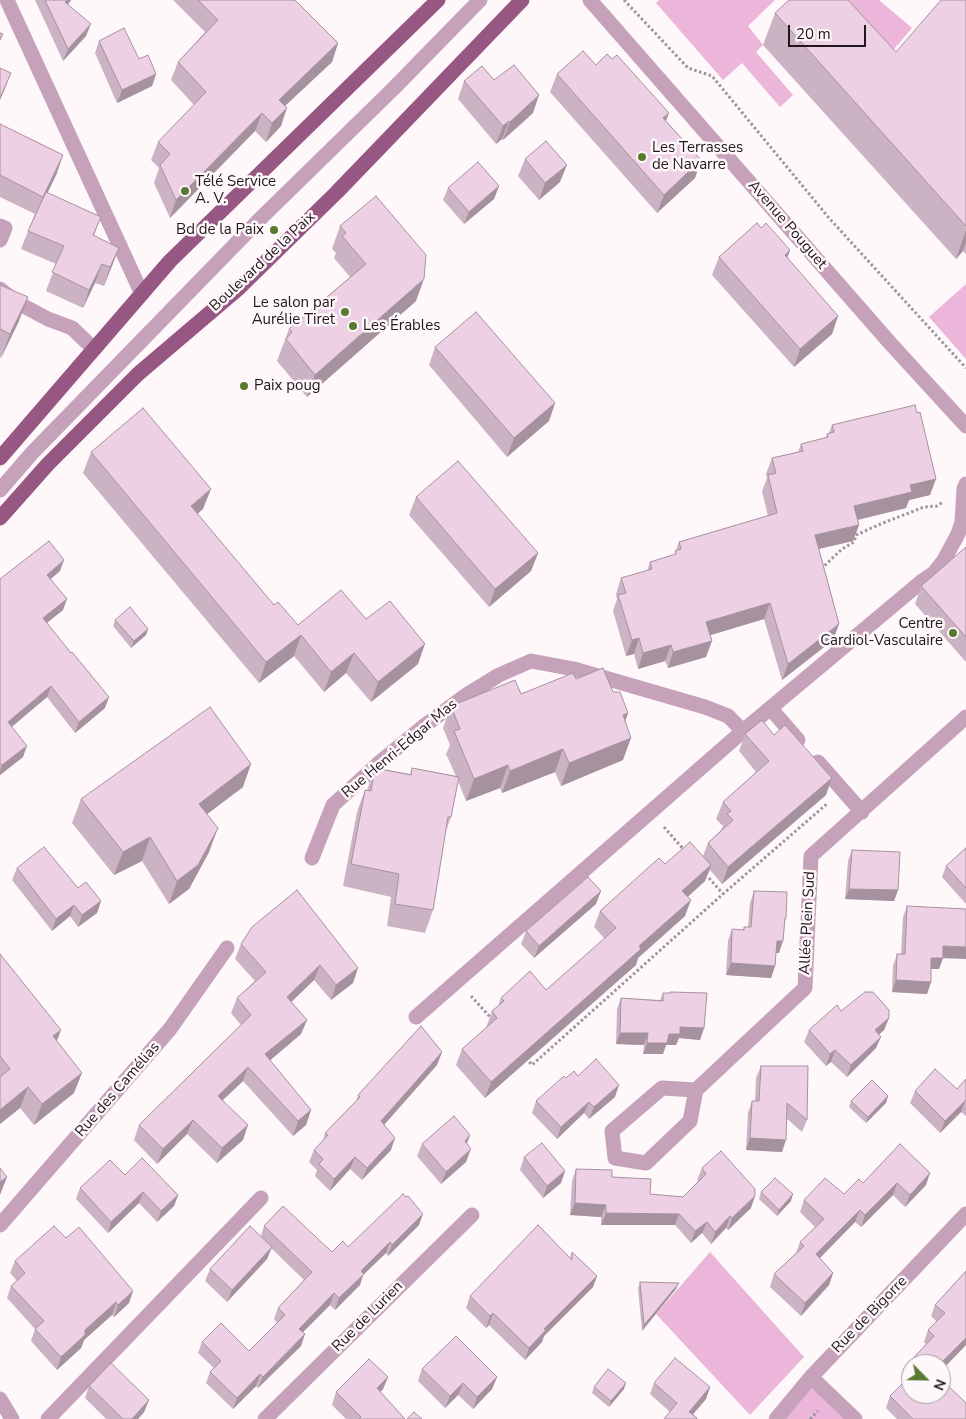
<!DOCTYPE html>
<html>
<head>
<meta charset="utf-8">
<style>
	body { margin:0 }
	#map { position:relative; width:966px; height:1419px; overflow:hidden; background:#fef8fb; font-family:"Nunito Sans",sans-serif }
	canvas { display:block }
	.north { position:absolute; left:901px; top:1354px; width:50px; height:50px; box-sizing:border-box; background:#fef8fb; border:1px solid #a59ea2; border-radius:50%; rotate:113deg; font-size:14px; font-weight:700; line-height:20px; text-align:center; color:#20161c }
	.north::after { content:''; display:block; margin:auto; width:18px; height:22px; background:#58792f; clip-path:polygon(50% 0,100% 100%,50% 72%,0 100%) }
	.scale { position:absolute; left:788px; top:25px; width:78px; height:22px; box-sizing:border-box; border:2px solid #20161c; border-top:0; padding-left:6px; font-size:15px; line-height:18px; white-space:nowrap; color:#20161c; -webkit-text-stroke:4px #fef8fb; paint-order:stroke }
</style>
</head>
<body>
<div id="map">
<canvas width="966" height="1419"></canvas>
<div class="north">N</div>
<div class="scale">20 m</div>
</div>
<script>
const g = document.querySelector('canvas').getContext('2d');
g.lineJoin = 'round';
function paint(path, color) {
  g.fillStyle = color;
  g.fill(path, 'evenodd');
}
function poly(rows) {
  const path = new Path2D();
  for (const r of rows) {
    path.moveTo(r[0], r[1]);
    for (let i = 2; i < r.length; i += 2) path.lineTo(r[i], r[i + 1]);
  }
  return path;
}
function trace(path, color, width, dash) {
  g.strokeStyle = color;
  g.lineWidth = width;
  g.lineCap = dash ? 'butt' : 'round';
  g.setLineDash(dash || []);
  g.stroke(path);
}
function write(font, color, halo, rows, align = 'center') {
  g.font = font + ' "Nunito Sans",sans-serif';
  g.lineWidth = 5;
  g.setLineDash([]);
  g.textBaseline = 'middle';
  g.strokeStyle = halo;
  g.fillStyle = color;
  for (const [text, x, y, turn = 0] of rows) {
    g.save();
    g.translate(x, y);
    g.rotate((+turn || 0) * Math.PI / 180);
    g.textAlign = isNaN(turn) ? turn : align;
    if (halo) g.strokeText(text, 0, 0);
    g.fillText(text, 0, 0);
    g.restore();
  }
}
const green = poly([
	[659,0,775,0,748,26,763,45,756,52,793,95,780,107,742,63,723,80,656,3],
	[806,0,879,0,912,28,874,73],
	[966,284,966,359,929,317],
	[710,1252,804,1357,750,1415,656,1314],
	[811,1386,847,1419,783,1419]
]);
const path = poly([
	[624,0,688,68,712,76,829,218,966,368],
	[821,569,842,549,854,542,856,535,883,523,924,507,937,506,943,502],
	[664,827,685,851],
	[709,878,723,894],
	[471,996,492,1019],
	[526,1058,532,1065,723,894,828,803],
	[810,1419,818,1411]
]);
const minor = poly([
	[7,0,142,294],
	[590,0,890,343,966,426],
	[0,226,5,228,0,240],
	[0,289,16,302,48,319,72,328,94,349],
	[0,490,32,453,262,217,394,88,480,0],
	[771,709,798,740],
	[818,762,862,812],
	[312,858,333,805,380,762,424,726,465,696,499,675,531,661,574,669,705,707,728,716,743,731],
	[416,1017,743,731,921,582,934,573,944,560,958,534,962,522,964,489,966,484],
	[696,1090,662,1088,612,1131,615,1158,646,1163,690,1121,696,1090,805,988,811,856,966,717],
	[0,1225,170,1029,227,948],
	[811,1377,855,1419],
	[0,1399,12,1419],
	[48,1419,261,1198],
	[265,1419,472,1215],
	[776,1419,811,1377,966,1214]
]);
const major = poly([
	[0,458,170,261,438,0],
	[0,518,48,464,138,374,239,288,337,192,522,0]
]);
const wall = poly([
	[35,0,71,0,68,4,86,36,63,61],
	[173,0,295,0,338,43,332,62,285,106,281,126,266,142,255,131,170,218,154,183,159,168,151,160,158,142,194,105,171,80,178,62,205,32],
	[966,0,966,254,963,251,956,259,763,45,775,13,896,52],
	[99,41,156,74,152,86,117,103,95,53],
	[596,65,666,121,701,160,695,178,657,213,550,92,557,74],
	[494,80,533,113,503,140,502,139,496,144,458,99,464,81],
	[0,124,57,173,47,193,94,236,119,248,104,286,95,283,83,308,46,291,56,264,21,249,28,231,35,214,0,197],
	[525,159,560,182,539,200,518,176],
	[499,186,494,199,464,224,443,200,448,188],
	[340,226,416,301,307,397,277,361,289,329,350,277,334,258,336,253,332,249],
	[719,257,787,258,838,316,832,334,794,367,712,275],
	[0,285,19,321,1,358,0,357],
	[435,347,555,403,549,421,507,457,429,365],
	[832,425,930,495,909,500,906,508,858,520,859,525,853,541,819,549,839,624,833,640,782,680,764,619,710,635,706,657,668,668,665,661,638,669,634,654,626,656,613,611,617,599,616,594,621,578,647,571,650,562,674,555,679,542,768,516,762,491,767,478,766,474,772,458,798,452,801,444,826,438,827,434,829,433],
	[91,452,203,509,197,514,274,605,298,625,366,619,418,664,371,702,346,673,324,692,294,656,259,683,83,473],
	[416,497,538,553,531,571,489,607,409,515],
	[966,547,966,662,915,604,921,586],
	[60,571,51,579,63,610,47,623,105,708,75,733,47,697,12,727,23,757,0,775,0,579],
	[115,620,148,629,146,635,131,648,113,626],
	[576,679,613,692,628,713,625,722,623,760,561,786,555,772,502,793,500,788,466,801,458,781,451,817,445,834,433,910,425,933,387,926,391,897,343,886,357,812,365,790,367,790,375,768,410,774,412,768,456,776,446,754,450,745,443,728,451,706,521,694],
	[745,734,826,795,722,884,710,870,705,881,688,897,685,916,638,958,636,965,485,1098,456,1065,462,1049,486,1028,492,1011,498,1006,501,998,546,990,605,939,594,927,600,911,665,864,703,856,708,843,721,830,723,826,716,819,723,802,756,772,739,751],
	[243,787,207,814,209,852,189,889,169,904,142,861,114,875,72,823,81,799],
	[966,848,966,904,942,877,946,866],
	[852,850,898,890,894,901,845,899,848,861],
	[17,868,101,901,97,913,78,927,70,916,52,931,12,880],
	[754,891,786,918,784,923,779,953,776,953,775,966,771,978,726,975,728,941,732,929,743,930,744,927,748,927,750,903],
	[596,904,534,958,521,944,526,931],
	[907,906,943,958,939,969,931,969,931,982,927,994,892,992,893,966,897,954,901,954,903,917],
	[252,927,353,983,331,1000,314,980,291,1002,307,1020,301,1034,270,1060,311,1110,306,1125,293,1136,243,1081,223,1100,243,1140,217,1163,187,1134,157,1164,134,1140,139,1125,241,1025,231,1013,237,998,255,981,235,959,241,944],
	[0,954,57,1041,74,1093,34,1125,20,1108,0,1124],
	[663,993,704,1028,700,1040,679,1038,676,1045,666,1045,663,1054,643,1054,644,1045,616,1044,617,1009,621,998,660,1000],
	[841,1011,889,1018,884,1030,879,1035,876,1048,847,1077,831,1062,826,1066,804,1042,809,1030],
	[442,1052,437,1065,384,1124,391,1150,362,1180,350,1169,330,1191,315,1176,317,1170,309,1162,314,1150,323,1141,325,1133,356,1101,358,1095],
	[761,1066,807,1120,802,1132,787,1119,782,1152,746,1150,748,1113,752,1101,755,1101,756,1078],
	[578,1076,615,1097,589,1119,584,1113,557,1139,532,1113,536,1101,566,1078],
	[966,1079,966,1116,961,1112,940,1133,910,1103,915,1091,957,1089],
	[888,1096,886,1103,866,1123,849,1107,851,1101],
	[470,1135,467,1144,466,1162,441,1184,417,1156,422,1144],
	[900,1144,926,1185,905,1207,893,1195,861,1227,855,1222,820,1258,833,1273,829,1285,801,1316,770,1287,774,1274,796,1253,800,1242,815,1227,800,1212,804,1200,844,1194,863,1183],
	[524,1157,565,1171,561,1183,543,1198,520,1170],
	[702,1168,751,1208,728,1230,726,1228,711,1244,702,1233,691,1243,675,1225,601,1225,601,1217,570,1215,572,1181,576,1169,612,1177,650,1194,683,1197,698,1181,697,1180],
	[125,1175,178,1195,174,1206,157,1222,139,1203,108,1233,76,1199,80,1188],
	[761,1192,791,1201,777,1216,759,1199],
	[419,1225,388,1256,386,1253,363,1275,360,1285,335,1310,330,1305,303,1332,301,1346,258,1388,256,1386,233,1409,206,1383,210,1372,214,1368,198,1353,202,1342,249,1351,277,1323,274,1319,278,1308,304,1280,271,1248,267,1259,227,1302,205,1281,210,1269,261,1236,264,1226,332,1252],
	[572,1252,597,1276,593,1287,544,1336,542,1342,525,1360,489,1325,486,1328,466,1308,470,1296,570,1258],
	[15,1261,129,1303,114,1317,112,1315,84,1340,81,1348,57,1370,31,1341,35,1329,7,1298,11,1286,17,1281,10,1273],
	[966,1271,966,1345,941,1370,911,1364,911,1394,966,1419,897,1419,886,1408,890,1396,905,1381,901,1378,906,1366,926,1344,924,1342,928,1330,937,1322,931,1316,935,1305],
	[640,1282,676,1289,642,1331,638,1288],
	[422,1369,497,1377,492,1389,473,1409,458,1395,445,1408,418,1381],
	[388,1377,383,1389,380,1392,405,1419,346,1419,332,1405,336,1392],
	[654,1383,710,1387,706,1399,693,1414,697,1418,696,1419,664,1419,670,1412,650,1394],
	[89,1386,149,1400,144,1412,138,1419,106,1419,85,1398],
	[594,1387,624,1389,609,1407,592,1393]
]);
const shadedWall = poly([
	[67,0,71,0,61,15,65,2],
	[91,24,86,36,63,61,68,49],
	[338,43,332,62,272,118,279,100],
	[11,73,4,91,0,100,0,98],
	[156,74,152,86,117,103,122,90],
	[539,95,533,113,503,140,510,122],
	[287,108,281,126,266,142,272,123],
	[262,113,255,131,170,218,176,200],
	[669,113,662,131,663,118],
	[509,121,502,139,496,144,503,126],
	[63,155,57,173,37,215,43,197],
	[701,160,695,178,657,213,664,195],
	[567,165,560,182,539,200,545,183],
	[499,186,494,199,464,224,469,212],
	[101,217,94,235,86,253,93,235],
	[966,230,966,242,963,251,956,259],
	[119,248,112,266,104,286,110,267],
	[790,250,784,268,785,255],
	[102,264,95,283,83,308,89,290],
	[424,279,416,301,307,397,315,375],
	[28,297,19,321,1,358,10,334],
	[838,316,832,334,794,367,800,349],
	[555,403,549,421,507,457,514,438],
	[936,479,930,495,909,500,906,508,848,522,854,506,910,485],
	[211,489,203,509,183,527,191,506],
	[859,525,853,541,809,551,815,535],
	[538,553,531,571,489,607,495,589],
	[64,560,60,571,43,585,47,575],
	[67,599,63,610,39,629,43,618],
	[770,603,764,619,701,638,706,622],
	[839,624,833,640,782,680,788,664],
	[148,629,146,635,131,648,134,641],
	[301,635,294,656,259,683,266,662],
	[639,638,634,654,626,656,632,640],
	[712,641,706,657,668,668,673,652],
	[425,644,418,664,371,702,378,682],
	[671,645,665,661,638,669,643,653],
	[354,653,346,673,324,692,331,672],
	[51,686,47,697,4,733,8,722],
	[109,697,105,708,75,733,79,722],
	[628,713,620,735,623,715],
	[631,738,623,760,561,786,569,763],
	[27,746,23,757,0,775,0,771,2,765],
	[563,749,555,772,502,793,510,771],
	[251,764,243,787,190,827,199,804],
	[508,765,500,788,466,801,474,779],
	[832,778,826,795,722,884,728,867],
	[218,828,209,852,189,889,169,904,177,881],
	[150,837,142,861,114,875,123,852],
	[711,865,705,881,676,907,682,891],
	[849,889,898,890,894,901,845,899],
	[601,891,596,904,534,958,539,946],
	[691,900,685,916,638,958,636,965,485,1098,491,1082,639,946],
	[101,901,97,913,78,927,82,915],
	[74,905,70,916,52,931,56,919],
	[777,941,783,941,779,953,773,953],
	[943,946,966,947,966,959,939,958],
	[931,958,943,958,939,969,927,969],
	[731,963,775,966,771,978,726,975],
	[320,965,314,980,281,1012,287,997],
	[358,968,353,983,331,1000,336,985],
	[896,980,931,982,927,994,892,992],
	[889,1018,884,1030,870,1041,875,1030],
	[307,1020,301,1034,260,1069,265,1054],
	[680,1027,704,1028,700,1040,679,1038,676,1045,666,1045,663,1054,643,1054,647,1043,669,1034],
	[61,1030,53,1051,53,1036],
	[620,1033,648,1033,644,1045,616,1044],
	[881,1037,876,1048,847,1077,851,1065],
	[835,1050,831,1062,826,1066,830,1054],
	[442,1052,437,1065,377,1133,381,1121],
	[248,1067,243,1081,212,1110,218,1096],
	[82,1073,74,1093,34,1125,42,1104],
	[619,1085,615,1097,589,1119,594,1107],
	[28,1087,20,1108,0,1124,0,1110],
	[888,1096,886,1103,866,1123,868,1117],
	[966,1099,961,1112,940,1133,945,1121],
	[589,1102,584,1113,557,1139,561,1127],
	[311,1110,306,1125,293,1136,298,1121],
	[193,1120,187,1134,157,1164,163,1149],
	[248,1125,243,1140,217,1163,222,1148],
	[470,1135,465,1148,465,1141],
	[395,1138,391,1150,362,1180,367,1168],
	[750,1138,786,1140,782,1152,746,1150],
	[471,1149,466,1162,441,1184,446,1172],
	[355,1157,350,1169,330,1191,334,1179],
	[565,1171,561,1183,543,1198,547,1186],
	[930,1173,926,1185,905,1207,910,1195],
	[7,1177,0,1195,0,1182],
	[897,1183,893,1195,861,1227,865,1215],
	[143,1192,139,1203,108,1233,111,1222],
	[793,1194,791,1201,777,1216,779,1210],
	[178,1195,174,1206,157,1222,161,1211],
	[755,1196,751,1208,728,1230,732,1218],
	[575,1203,606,1205,601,1217,570,1215],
	[860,1210,855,1222,812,1266,816,1254],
	[606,1213,679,1214,675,1225,601,1225],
	[423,1214,419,1225,388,1256,392,1245],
	[730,1216,726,1228,711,1244,715,1232],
	[707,1222,702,1233,691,1243,695,1231],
	[390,1242,386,1253,363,1275,360,1285,335,1310,339,1298,361,1271],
	[272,1247,267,1259,227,1302,232,1290],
	[833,1273,829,1285,801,1316,805,1303],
	[597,1276,593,1287,544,1336,542,1342,525,1360,529,1348,544,1329],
	[679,1283,676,1289,642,1331,644,1325],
	[133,1291,129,1303,114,1317,118,1305],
	[334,1293,330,1305,295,1340,299,1329],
	[116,1302,112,1315,84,1340,81,1348,57,1370,61,1357,85,1330],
	[493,1313,489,1325,486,1328,490,1316],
	[305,1334,301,1346,258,1388,263,1377],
	[966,1338,966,1345,941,1371,941,1364,940,1364],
	[260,1374,256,1386,233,1409,237,1398],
	[388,1377,383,1389,372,1401,377,1388],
	[497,1377,492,1389,473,1409,477,1397],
	[463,1383,458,1395,445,1408,450,1396],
	[626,1383,624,1389,609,1407,611,1401],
	[710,1387,706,1399,689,1419,689,1412],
	[149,1400,144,1412,138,1419,132,1419]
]);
const building = poly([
	[45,0,67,0,65,2,91,24,68,49,45,0],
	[198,0,295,0,338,43,279,100,287,108,272,123,262,113,176,200,160,165,170,154,158,142,206,92,178,62,218,20,198,0],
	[789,0,848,0,896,52,941,0,966,0,966,226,775,13,789,0],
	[124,28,139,59,148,55,156,74,122,90,99,41,124,28],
	[0,33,3,34,0,40,0,33],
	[583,51,596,65,607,54,612,59,617,55,669,113,663,118,701,160,664,195,557,74,583,51],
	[514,65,539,95,510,122,509,121,503,126,464,81,482,66,494,80,514,65],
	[0,68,11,73,0,98,0,68],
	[0,124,63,155,43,197,0,175,0,124],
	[546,141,567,165,545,183,525,159,546,141],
	[478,162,499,186,469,212,448,188,478,162],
	[46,192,101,217,93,235,119,248,110,267,102,264,89,290,52,272,64,246,28,231,46,192],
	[376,196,426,255,424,279,315,375,286,339,292,332,289,329,366,264,342,236,346,233,340,226,376,196],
	[757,223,761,228,766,223,790,250,785,255,838,316,800,349,719,257,757,223],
	[0,285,28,297,10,334,0,329,0,285],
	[476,312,555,403,514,438,435,347,476,312],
	[915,405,917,413,920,412,936,479,910,485,912,492,854,506,859,525,815,535,839,624,788,664,770,603,706,622,712,641,673,652,671,645,643,653,639,638,632,640,618,595,626,593,621,578,652,569,650,562,676,554,675,551,681,549,679,542,777,513,768,475,776,473,772,458,803,451,801,444,828,437,827,434,834,432,832,425,915,405],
	[143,408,211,489,191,506,274,605,278,602,298,625,341,590,366,619,390,601,425,644,378,682,354,653,331,672,301,635,266,662,91,452,143,408],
	[458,461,538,553,495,589,416,497,458,461],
	[49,541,64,560,47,575,67,599,43,618,71,653,72,652,109,697,79,722,51,686,8,722,27,746,2,765,0,763,0,579,49,541],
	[966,547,966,637,921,586,966,547],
	[130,607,148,629,134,641,115,620,130,607],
	[603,668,613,692,620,692,628,713,623,715,631,738,569,763,563,749,510,771,508,765,474,779,454,731,460,729,451,706,515,680,521,694,573,673,576,679,603,668],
	[210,707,251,764,199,804,218,828,198,865,177,881,150,837,123,852,81,799,210,707],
	[762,720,774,735,785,725,832,778,728,867,708,843,733,820,727,814,731,811,723,802,769,761,745,734,762,720],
	[375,768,411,775,412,768,459,777,451,817,448,817,433,910,395,904,399,874,351,864,365,790,371,791,375,768],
	[690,842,711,865,682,891,691,900,639,946,641,949,491,1082,462,1049,497,1018,492,1011,504,1001,501,998,530,971,546,990,616,928,600,911,659,858,665,864,690,842],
	[44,847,78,888,86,882,101,901,82,915,74,905,56,919,17,868,44,847],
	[966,848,966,888,946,866,966,848],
	[852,850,900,852,898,890,849,889,852,850],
	[588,877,601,891,539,946,526,931,588,877],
	[297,890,358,968,336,985,320,965,287,997,307,1020,265,1054,311,1110,298,1121,248,1067,218,1096,248,1125,222,1148,193,1120,163,1149,139,1125,251,1015,237,998,266,972,241,944,252,927,297,890],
	[754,891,787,892,786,918,785,918,783,941,777,941,775,966,731,963,732,929,744,930,744,927,751,927,754,891],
	[907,906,966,909,966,947,943,946,943,958,931,958,931,982,896,980,897,954,905,954,907,906],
	[0,954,61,1030,53,1036,82,1073,42,1104,28,1087,0,1110,0,1077,10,1069,0,1056,0,954],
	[671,992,707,993,704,1028,680,1027,680,1034,669,1034,667,1043,647,1043,648,1033,620,1033,621,998,663,1001,663,993,671,993,671,992],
	[865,992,873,992,889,1010,889,1018,875,1030,881,1037,851,1065,835,1050,830,1054,809,1030,837,1005,841,1011,865,992],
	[421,1026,442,1052,381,1121,395,1138,367,1168,355,1157,334,1179,319,1164,323,1159,314,1150,328,1135,325,1133,360,1097,358,1095,421,1026],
	[596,1059,619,1085,594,1107,589,1102,561,1127,536,1101,564,1076,566,1078,574,1071,578,1076,596,1059],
	[761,1066,808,1066,807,1120,787,1103,786,1140,750,1138,752,1101,759,1101,761,1066],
	[935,1069,957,1089,966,1079,966,1100,945,1121,915,1091,935,1069],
	[872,1080,888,1096,868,1117,851,1101,872,1080],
	[454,1116,470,1135,465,1141,471,1149,446,1172,422,1144,454,1116],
	[542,1143,565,1171,547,1186,524,1157,542,1143],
	[900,1144,930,1173,910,1195,897,1183,865,1215,860,1210,816,1254,833,1273,805,1303,774,1274,804,1246,800,1242,824,1219,804,1200,825,1178,844,1194,859,1179,863,1183,900,1144],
	[721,1151,755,1189,755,1196,732,1218,730,1216,715,1232,707,1222,695,1231,679,1214,606,1213,606,1205,575,1203,576,1169,612,1170,612,1177,651,1179,650,1194,683,1197,706,1174,702,1168,721,1151],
	[142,1158,178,1195,161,1211,143,1192,111,1222,80,1188,110,1160,125,1175,142,1158],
	[0,1168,7,1177,0,1182,0,1168],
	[775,1178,793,1194,779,1210,761,1192,775,1178],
	[403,1194,406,1197,408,1196,423,1214,392,1245,390,1242,361,1271,364,1274,339,1298,334,1293,299,1329,305,1334,263,1377,260,1374,237,1398,210,1372,221,1361,202,1342,221,1323,249,1351,285,1315,278,1308,312,1272,264,1226,283,1206,332,1252,343,1241,348,1247,403,1194],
	[538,1225,572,1260,572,1252,597,1276,544,1329,546,1330,529,1348,493,1313,490,1316,470,1296,538,1225],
	[54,1226,66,1238,79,1227,133,1291,118,1305,116,1302,85,1330,85,1335,61,1357,35,1329,44,1321,11,1286,25,1273,15,1261,54,1226],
	[250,1226,272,1247,232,1290,210,1269,250,1226],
	[966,1271,966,1338,940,1364,911,1364,911,1372,906,1366,934,1336,928,1330,945,1313,935,1305,966,1271],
	[640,1282,679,1283,644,1325,640,1282],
	[456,1336,497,1377,477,1397,463,1383,450,1396,422,1369,456,1336],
	[675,1358,710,1387,689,1412,697,1418,696,1419,664,1419,677,1403,654,1383,675,1358],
	[369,1359,388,1377,377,1388,405,1419,359,1419,361,1417,336,1392,369,1359],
	[111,1363,149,1400,132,1419,123,1419,89,1386,111,1363],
	[608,1369,626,1383,611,1401,594,1387,608,1369],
	[911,1375,911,1394,941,1394,941,1379,966,1403,966,1419,913,1419,890,1396,911,1375],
	[414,1412,422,1419,407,1419,414,1412]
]);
const markers = [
	[642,157,5,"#58792f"],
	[185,191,5,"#58792f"],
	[274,230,5,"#58792f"],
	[345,312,5,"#58792f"],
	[353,326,5,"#58792f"],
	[244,386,5,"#58792f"],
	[953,633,5,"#58792f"]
];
const poiNames = [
	["Les Terrasses",652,148],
	["de Navarre",652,165],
	["Télé Service",195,182],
	["A. V.",195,199],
	["Bd de la Paix",264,230,"right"],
	["Le salon par",335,303,"right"],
	["Aurélie Tiret",335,320,"right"],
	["Les Érables",363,326],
	["Paix poug",254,386],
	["Centre",943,624,"right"],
	["Cardiol-Vasculaire",943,641,"right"]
];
const streetNames = [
	["Avenue Pouguet",787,225,49],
	["Boulevard de la Paix",263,262,-43],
	["Rue Henri-Edgar Mas",400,749,-40],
	["Allée Plein Sud",808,923,-87],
	["Rue des Camélias",118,1090,-49],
	["Rue de Bigorre",870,1315,-46],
	["Rue de Lurien",368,1317,-45]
];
paint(green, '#ecb5da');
trace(path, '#9e969b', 3, [2.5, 2.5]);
trace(minor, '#c6a2ba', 15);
trace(major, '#975783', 15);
paint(wall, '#ccb3c3');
paint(shadedWall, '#a6929f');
paint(building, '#edd0e3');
trace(building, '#a6929f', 1);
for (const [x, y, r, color] of markers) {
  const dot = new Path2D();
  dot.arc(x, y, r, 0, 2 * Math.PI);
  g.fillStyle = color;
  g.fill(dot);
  trace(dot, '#fef8fb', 2);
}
write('15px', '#20161c', '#fef8fb', poiNames, 'left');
write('15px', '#20161c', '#fef8fb', streetNames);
</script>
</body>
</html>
